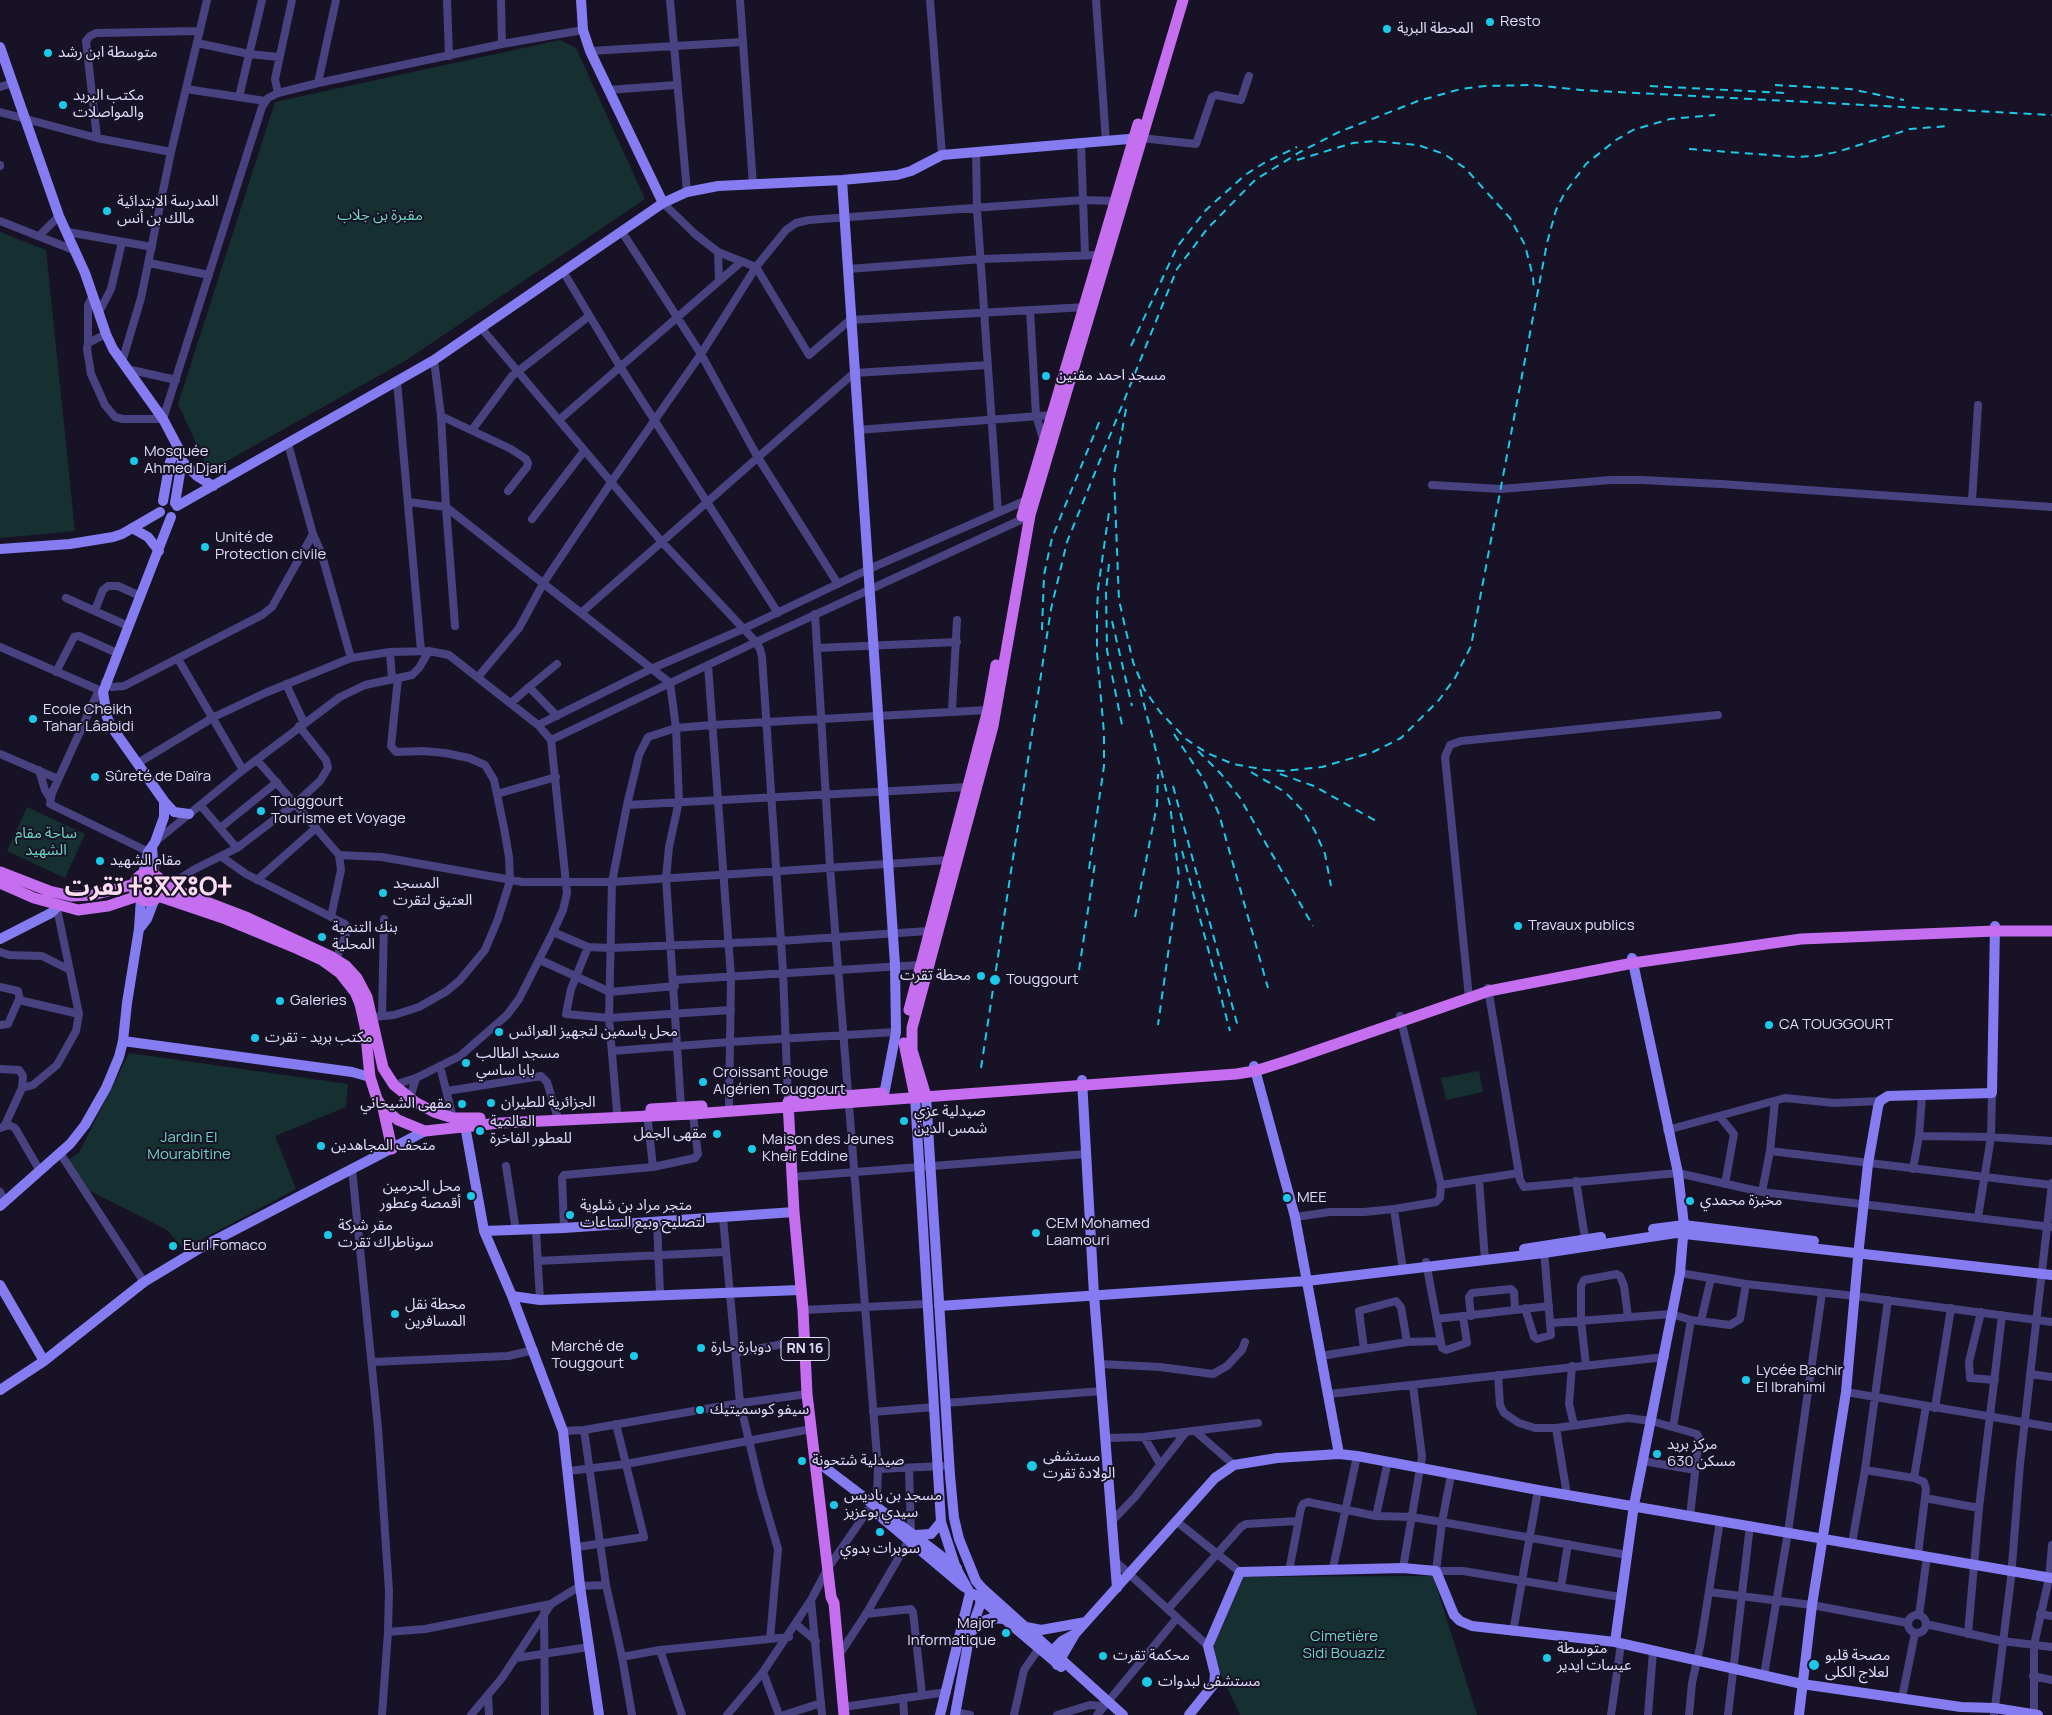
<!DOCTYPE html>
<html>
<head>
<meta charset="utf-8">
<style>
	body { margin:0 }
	canvas { display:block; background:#171226 }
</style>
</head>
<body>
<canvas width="2052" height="1715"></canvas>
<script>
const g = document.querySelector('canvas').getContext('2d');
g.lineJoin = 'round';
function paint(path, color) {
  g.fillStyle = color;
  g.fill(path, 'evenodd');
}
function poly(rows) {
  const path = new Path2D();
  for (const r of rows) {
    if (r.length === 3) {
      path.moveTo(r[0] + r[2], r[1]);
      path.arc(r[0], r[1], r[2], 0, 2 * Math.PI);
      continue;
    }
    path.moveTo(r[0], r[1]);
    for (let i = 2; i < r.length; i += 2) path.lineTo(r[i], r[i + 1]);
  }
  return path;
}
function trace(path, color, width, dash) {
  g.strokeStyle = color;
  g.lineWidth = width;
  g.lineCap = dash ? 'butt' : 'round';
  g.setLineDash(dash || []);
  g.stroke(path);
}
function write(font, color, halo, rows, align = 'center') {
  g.font = font + ' Manrope,"Noto Sans Arabic","Noto Sans Tifinagh",sans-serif';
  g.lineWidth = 4;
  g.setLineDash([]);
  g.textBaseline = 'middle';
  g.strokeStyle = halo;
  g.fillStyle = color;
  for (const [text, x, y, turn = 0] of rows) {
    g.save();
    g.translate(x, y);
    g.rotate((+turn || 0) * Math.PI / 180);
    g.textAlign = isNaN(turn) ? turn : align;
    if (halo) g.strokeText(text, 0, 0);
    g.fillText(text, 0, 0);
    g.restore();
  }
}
const green = poly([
	[560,40,576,48,645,199,405,361,209,471,178,404,275,102],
	[0,232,46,250,75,531,0,538],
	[27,807,85,834,65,878,7,851],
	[129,1053,348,1084,346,1107,275,1136,296,1189,184,1249,167,1230,84,1188,65,1162,79,1153],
	[1479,1071,1483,1092,1446,1100,1441,1078],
	[1433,1576,1477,1715,1240,1715,1211,1653,1243,1577]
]);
const street = poly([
	[447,0,449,56],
	[501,0,502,44],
	[670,0,687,192],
	[740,0,753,185],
	[930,0,942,155],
	[1096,0,1106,142],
	[197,43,249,54,279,57],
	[590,51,743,42],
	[318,83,336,0],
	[0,87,13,83],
	[186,89,265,101],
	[608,90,676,85],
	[278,93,275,79,292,0],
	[239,97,262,0],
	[0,112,97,138,171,152],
	[97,138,86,41,90,36,96,33,200,31],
	[1141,138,1196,144,1212,97,1216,95,1241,100,1249,76],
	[1081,144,1085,254],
	[976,152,977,209,998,512],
	[0,165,0,166],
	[663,203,695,234,718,252,756,267,809,355,850,320,1087,307],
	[0,221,76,251],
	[68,232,152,247],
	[622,232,701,354,757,456,838,584],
	[39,236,59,216],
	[718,252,719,280],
	[149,263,209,275],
	[848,269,982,259,1099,255],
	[564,273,619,365,778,613],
	[1030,310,1036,415,1044,442],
	[99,312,111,289,122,242],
	[482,329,661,541,756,642,760,649,762,657,783,972,788,1100],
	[106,334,88,343,87,349,91,374,105,405,115,417,123,419,163,419,262,107,268,98,278,93,318,83,502,44,583,30],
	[88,343,88,305,93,296],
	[434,360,441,416,446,507,670,683,676,728,679,801,669,847,666,878,681,1107],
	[122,362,141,298,171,152,207,0],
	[127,369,176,380],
	[397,381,421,651],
	[441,416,511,449,526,459,528,463,527,467,508,491],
	[559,420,741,262],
	[472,430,512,376,589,316],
	[858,430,1052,415],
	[1432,485,1501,489,1611,480,1642,480,1721,484,2052,507],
	[1972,501,1978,405],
	[409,502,446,507,455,626],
	[532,519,584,451],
	[313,534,321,552,351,658],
	[66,598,128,626],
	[95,610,103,590,108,586,118,586,140,596],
	[582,612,854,373,988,365],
	[815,614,830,867,878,1469,877,1495,873,1503,828,1568,811,1600,822,1715],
	[0,647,99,690],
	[817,648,957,642],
	[390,652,392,679],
	[178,659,243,770],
	[708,665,731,977,730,1042,896,1032],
	[56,672,74,637,79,636,117,653],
	[478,677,519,628,544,582,612,481,701,354,756,267,786,230,796,223,809,220,1083,200,1114,201],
	[105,682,112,687,124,686,262,615,272,607,313,534,288,444],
	[286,684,304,723],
	[529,687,557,664],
	[103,692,99,690,52,793,50,804,153,854],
	[511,703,529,687,557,716],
	[952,710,957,620],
	[538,725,651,669,743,629,869,569,1029,499],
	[551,740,756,642,1027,517],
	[0,754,58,779],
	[257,760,295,804,320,781,328,768,326,760,299,726],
	[138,763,214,717,265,693,351,658,390,652,429,651,449,655,538,725,551,740,567,893,563,910,553,932,519,999,507,1015,460,1056,416,1078,394,1085],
	[39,770,45,790,50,798],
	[497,794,556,777],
	[627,805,968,787],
	[201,806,237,848],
	[220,828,277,782],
	[155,842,243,770,340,697,365,685,412,675,419,668,429,651],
	[222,857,246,874,345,924,347,932,336,959],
	[257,880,316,828],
	[167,887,193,870,237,848,295,804,339,855,382,857,523,882,612,882,948,860],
	[331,917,341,870,339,855],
	[553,932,588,947,610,948,780,941,928,931],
	[588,947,571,989,566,1014,609,1018,731,1010],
	[0,952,9,955,42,956,70,970],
	[540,960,610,992,675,986],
	[674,980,920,965],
	[0,987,18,991,20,1000,23,1001,79,1014],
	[1488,988,1520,1180,1524,1187,1678,1173,1762,1192,2052,1227],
	[1469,998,1445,757,1450,745,1461,741,1718,715],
	[382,1016,384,919],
	[373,1017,394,1015,419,1007,447,991,460,980,485,950,498,919,510,881,509,857,504,828,494,780,485,765,469,758,445,753,423,751,396,752,391,746,398,678],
	[0,1025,8,1024,19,999],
	[612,1051,730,1042,729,1104],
	[440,1066,453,1118],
	[0,1069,19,1070,23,1076,22,1088,5,1125],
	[22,1088,33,1085,57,1065,76,1031,79,1014,57,909],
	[447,1091,541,1076,547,1082,557,1115],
	[410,1098,416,1078],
	[617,1112,609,1018,612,882,627,805,639,755,648,737,676,728,712,725,988,710],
	[1720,1117,1734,1134,1725,1184],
	[0,1128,9,1125,15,1128,40,1171],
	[1667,1130,1785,1098,1834,1103,1880,1101],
	[1919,1136,1991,1137,2052,1141],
	[1770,1151,2052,1185],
	[60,1153,144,1282],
	[506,1166,516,1231],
	[653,1167,695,1158,698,1154,692,1109],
	[352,1169,378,1428,389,1591,388,1632,382,1715],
	[1913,1169,1919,1136,1922,1096],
	[792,1177,1086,1154],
	[1479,1180,1485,1260],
	[1576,1181,1586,1244],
	[1441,1185,1519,1173],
	[0,1192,5,1202],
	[1762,1192,1770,1151,1775,1101],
	[1394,1209,1403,1270],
	[1295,1217,1330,1212,1364,1212,1394,1209,1436,1202,1440,1198,1441,1185,1400,1016],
	[1978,1217,1991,1137,1992,1093],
	[723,1218,740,1403,761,1491,778,1549,770,1639],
	[657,1222,660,1294],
	[564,1228,562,1178,564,1175,653,1167,647,1113],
	[536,1230,540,1300],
	[538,1261,724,1252],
	[1426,1262,1442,1348,1446,1350,1467,1343,1463,1317],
	[1680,1273,1746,1284,1855,1296,2052,1322],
	[1525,1308,1534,1337,1537,1339,1551,1335,1544,1250],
	[803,1310,927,1304],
	[1981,1312,1969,1362,1970,1378,1995,1380],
	[1471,1316,1469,1297,1472,1293,1511,1289,1514,1292,1515,1309],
	[1437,1319,1549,1306],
	[1701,1321,1711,1278],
	[1552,1323,1671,1314,1691,1320,1730,1325,1740,1319,1746,1284],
	[1364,1349,1359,1311,1396,1301,1401,1307,1407,1342],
	[736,1353,804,1340],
	[1321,1356,1407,1342,1440,1341],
	[372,1362,508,1356,534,1350],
	[1100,1364,1160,1367,1213,1374,1227,1366,1242,1350,1245,1342],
	[1586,1365,1581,1321,1581,1286,1584,1280,1617,1274,1620,1276,1624,1286,1628,1317],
	[1572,1366,1569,1404,1574,1425],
	[2030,1374,2052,1377],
	[1498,1375,1500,1405,1504,1413,1519,1423,1535,1428,1556,1428,1628,1418,1651,1421,1697,1434,1699,1438,1690,1516],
	[1846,1392,2052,1427],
	[1329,1394,1665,1357],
	[946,1403,1102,1391],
	[1935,1408,1951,1308],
	[873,1412,935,1407],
	[1673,1427,1691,1320],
	[1556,1428,1567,1495],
	[584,1430,606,1585],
	[563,1431,584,1430,734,1404,807,1394],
	[1195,1431,1234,1465],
	[1144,1437,1160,1464],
	[1106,1438,1144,1437,1258,1423],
	[1643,1461,1695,1470],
	[878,1469,943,1466],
	[1865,1470,1914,1478,1926,1406],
	[569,1471,626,1464,811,1429],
	[1451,1475,1442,1522,1436,1571,1463,1571,1620,1597],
	[1914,1478,1924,1482,1926,1489,1918,1554],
	[1925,1498,1979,1508],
	[1376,1516,1388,1461],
	[1113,1520,1135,1497,1186,1432],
	[1176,1521,1240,1572],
	[1852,1543,1865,1470,1888,1300],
	[577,1547,644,1537,616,1424],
	[1115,1561,1208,1646],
	[1333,1568,1357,1456],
	[1403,1568,1422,1457,1413,1385],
	[1289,1571,1301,1508,1303,1504,1308,1502,1376,1516,1412,1517,1442,1522,1627,1555],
	[1561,1587,1568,1544],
	[1709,1592,1812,1605,1908,1623],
	[1168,1609,1241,1527,1246,1524,1298,1521],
	[544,1613,545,1715],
	[866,1614,911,1609,913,1612,922,1694],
	[2040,1614,2052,1616],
	[1919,1615,1927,1556],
	[1917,1624,9],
	[1926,1624,2002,1641,2052,1647],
	[797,1625,816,1641],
	[388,1632,425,1629,551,1604],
	[1513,1632,1538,1490],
	[1968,1634,1979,1508,2002,1315],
	[660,1650,682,1715],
	[839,1655,866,1614,909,1540,911,1531,909,1469],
	[622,1657,660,1650,789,1637],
	[516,1658,589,1647],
	[763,1672,779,1715],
	[1764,1675,1788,1532,1822,1293],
	[2033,1676,2052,1680],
	[488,1695,489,1715],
	[903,1698,904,1715],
	[1902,1698,1915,1633],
	[843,1707,947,1692],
	[955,1712,970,1715],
	[471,1715,502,1678,551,1604,580,1586,606,1585,622,1657,632,1715],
	[727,1715,763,1672,811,1600],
	[784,1715,821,1703],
	[1014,1715,1024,1670,1042,1644],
	[1057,1715,1090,1705,1102,1706],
	[1097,1715,1177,1618],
	[1611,1715,1621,1644],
	[1648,1715,1653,1651],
	[1689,1715,1692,1683,1701,1642,1720,1521],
	[1728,1715,1750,1525],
	[1994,1715,2011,1578,2020,1464,2052,1183],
	[2034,1715,2034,1645,2049,1578,2052,1545]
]);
const secondary = poly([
	[581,0,583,30,590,51,663,203],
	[0,47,59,216,85,273,106,334,113,349,163,419,181,453,182,461,175,503],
	[842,180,895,965,896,1032,883,1100],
	[182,461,197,476,213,486],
	[163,501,170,462,177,448],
	[177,506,434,360,663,203,687,192,718,186,842,180,897,175,911,171,942,155,1140,138],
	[132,528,148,537,159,551],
	[0,549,70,544,113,537,122,534,160,512],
	[164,801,174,812,189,814],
	[152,847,154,874],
	[143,874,148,852,155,842,164,817,164,801,111,726,107,717,103,692,171,517],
	[140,928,147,919,155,898],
	[0,939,51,913,59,905],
	[123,1041,352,1072,370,1077],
	[1254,1066,1295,1217,1339,1454],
	[1082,1080,1094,1295,1117,1588],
	[926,1096,950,1475,954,1518,959,1539,976,1581,982,1588,1123,1715],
	[915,1097,941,1522,956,1568,970,1593,976,1595,1061,1667],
	[464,1120,484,1231,512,1296,540,1300,800,1290],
	[0,1206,70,1144,85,1125,106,1088,119,1057,123,1041,127,1003,139,929,141,898],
	[1653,1229,1684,1225,1814,1241],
	[484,1231,564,1228,794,1212],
	[1524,1249,1601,1237],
	[0,1285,44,1361],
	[512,1296,563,1431,580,1586,599,1715],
	[939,1306,1307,1281,1544,1253,1676,1233,2052,1275],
	[0,1390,44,1361,144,1282,202,1247,425,1131],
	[815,1460,957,1568],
	[882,1518,964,1587],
	[915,1535,931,1534,941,1522],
	[1026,1627,1041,1630,1086,1622],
	[971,1632,983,1621,992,1618,1004,1619],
	[1615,1642,1634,1505,1680,1273,1684,1225,1678,1173,1632,958],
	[1049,1654,1062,1641,1075,1634],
	[1057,1665,1075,1634,1215,1478,1234,1465,1277,1458,1339,1454,1357,1456,1538,1490,2052,1578],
	[940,1715,970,1593],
	[955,1715,970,1633,980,1605,981,1594],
	[1189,1715,1214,1684,1215,1674,1208,1646,1240,1572,1403,1568,1436,1571,1454,1615,1460,1621,1472,1626,1615,1642,1802,1684,1961,1707,1995,1708,2038,1715],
	[1799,1715,1812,1605,1846,1392,1859,1247,1868,1164,1878,1107,1880,1101,1888,1096,1992,1093,1995,926]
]);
const primary = poly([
	[1022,516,1138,124],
	[0,872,49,891,71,896,93,895,135,884],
	[148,887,14],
	[0,883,34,898,78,910,108,906,138,896],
	[162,885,248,918,330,956,346,966,357,978,367,997,383,1068,394,1085,415,1102,434,1112,453,1118,480,1118],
	[158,896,223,918,298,949,322,960,340,973,355,992,360,1004,365,1026,370,1077,377,1099,383,1108,398,1120,425,1131,500,1123,693,1114,1236,1074,1255,1071,1290,1060,1489,991,1633,963,1801,939,1995,931,2052,931],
	[909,1010,988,710,996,665],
	[904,1043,915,1097],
	[926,1096,912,1050,912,1028,993,726,1030,515,1183,0],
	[793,1100,882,1093],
	[788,1102,794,1212,803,1310,807,1394,831,1597,834,1603,844,1715],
	[383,1108,392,1149],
	[651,1109,702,1106]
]);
const rail = poly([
	[1775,85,1850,89,1904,100],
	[1650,86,1785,93],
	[1689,149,1795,157,1816,156,1837,152,1910,129,1948,126],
	[1297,160,1353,143,1374,141,1418,145,1444,154,1465,168,1510,218,1525,245,1533,277,1534,290],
	[1131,346,1177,247,1206,210,1245,175,1264,163,1297,147],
	[1126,409,1114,475,1119,600,1133,662,1144,689,1160,712,1186,739,1207,753,1233,764,1266,770,1283,771,1322,767,1373,752,1401,738,1439,700,1455,678,1471,646,1547,243,1556,210,1564,194,1586,164,1616,140,1633,130,1670,119,1715,115],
	[1109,564,1106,591,1107,650,1122,725],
	[1112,621,1132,706],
	[1042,630,1044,575,1052,538,1100,420],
	[1140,689,1170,805,1179,876,1158,1025],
	[1174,734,1202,777,1219,814,1268,988],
	[1198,751,1221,774,1240,798,1313,926],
	[1251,772,1285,792,1303,811,1315,831,1325,854,1331,886],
	[1280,774,1314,786,1376,821],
	[1173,786,1238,1027],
	[1182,851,1230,1031],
	[1089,869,1104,766,1104,733,1097,653,1097,614,1098,589,1109,512],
	[1135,917,1157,805,1158,774],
	[1079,970,1095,863],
	[981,1068,1051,609,1067,542,1177,269,1207,229,1255,180,1300,152,1339,132,1418,101,1461,89,1485,86,1533,85,1581,90,2052,115]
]);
const markers = [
	[1490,22,5,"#1bc9e8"],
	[1387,29,5,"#1bc9e8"],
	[48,53,5,"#1bc9e8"],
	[63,105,5,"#1bc9e8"],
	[107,211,5,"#1bc9e8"],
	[1046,376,5,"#1bc9e8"],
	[134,461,5,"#1bc9e8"],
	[205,547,5,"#1bc9e8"],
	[33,719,5,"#1bc9e8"],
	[95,777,5,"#1bc9e8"],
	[261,811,5,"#1bc9e8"],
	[100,861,5,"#1bc9e8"],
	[383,893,5,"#1bc9e8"],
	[1518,926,5,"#1bc9e8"],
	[322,937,5,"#1bc9e8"],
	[981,976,5,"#1bc9e8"],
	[995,980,6,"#1bc9e8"],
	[280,1001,5,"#1bc9e8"],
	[1769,1025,5,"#1bc9e8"],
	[499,1032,5,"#1bc9e8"],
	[255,1038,5,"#1bc9e8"],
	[466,1063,5,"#1bc9e8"],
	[703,1082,5,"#1bc9e8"],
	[491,1103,5,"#1bc9e8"],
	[462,1104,5,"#1bc9e8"],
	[904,1121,5,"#1bc9e8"],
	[480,1131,5,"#1bc9e8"],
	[717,1134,5,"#1bc9e8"],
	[321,1146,5,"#1bc9e8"],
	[752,1149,5,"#1bc9e8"],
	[471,1196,5,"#1bc9e8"],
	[1287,1198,5,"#1bc9e8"],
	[1690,1201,5,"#1bc9e8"],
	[570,1215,5,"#1bc9e8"],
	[1036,1233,5,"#1bc9e8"],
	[328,1235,5,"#1bc9e8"],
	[173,1246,5,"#1bc9e8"],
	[395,1314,5,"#1bc9e8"],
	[701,1348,5,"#1bc9e8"],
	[634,1356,5,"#1bc9e8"],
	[1746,1380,5,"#1bc9e8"],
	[700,1410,5,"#1bc9e8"],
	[1657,1454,5,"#1bc9e8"],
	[802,1461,5,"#1bc9e8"],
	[1032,1466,6,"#1bc9e8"],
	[834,1505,5,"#1bc9e8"],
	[880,1532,5,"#1bc9e8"],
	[1006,1633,5,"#1bc9e8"],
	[1103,1656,5,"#1bc9e8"],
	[1547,1658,5,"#1bc9e8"],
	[1814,1665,6,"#1bc9e8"],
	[1147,1682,6,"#1bc9e8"]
];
const shields = [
	[805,1349,48]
];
const shieldNames = [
	["RN 16",805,1349]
];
const poiNames = [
	["Resto",1500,22],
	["المحطة البرية",1397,29],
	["متوسطة ابن رشد",58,53],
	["مكتب البريد",73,96],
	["والمواصلات",73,113],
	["المدرسة الابتدائية",117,202],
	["مالك بن أنس",117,219],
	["مسجد احمد مقنين",1056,376],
	["Mosquée",144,452],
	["Ahmed Djari",144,469],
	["Unité de",215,538],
	["Protection civile",215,555],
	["Ecole Cheikh",43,710],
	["Tahar Lâabidi",43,727],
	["Sûreté de Daïra",105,777],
	["Touggourt",271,802],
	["Tourisme et Voyage",271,819],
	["مقام الشهيد",110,861],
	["المسجد",393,884],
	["العتيق لتقرت",393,901],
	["Travaux publics",1528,926],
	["بنك التنمية",332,928],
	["المحلية",332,945],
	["محطة تقرت",971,976,"right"],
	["Touggourt",1006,980],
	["Galeries",290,1001],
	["CA TOUGGOURT",1779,1025],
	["محل ياسمين لتجهيز العرائس",509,1032],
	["مكتب بريد - تقرت",265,1038],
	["مسجد الطالب",476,1054],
	["بابا ساسي",476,1071],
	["Croissant Rouge",713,1073],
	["Algérien Touggourt",713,1090],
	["الجزائرية للطيران",501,1103],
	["مقهى الشيحاني",452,1104,"right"],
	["صيدلية عزي",914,1112],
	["شمس الدين",914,1129],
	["العالمية",490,1122],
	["للعطور الفاخرة",490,1139],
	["مقهى الجمل",707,1134,"right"],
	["Maison des Jeunes",762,1140],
	["Kheir Eddine",762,1157],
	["متحف المجاهدين",331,1146],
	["محل الحرمين",461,1187,"right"],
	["أقمصة وعطور",461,1204,"right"],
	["MEE",1297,1198],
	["مخبزة محمدي",1700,1201],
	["متجر مراد بن شلوية",580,1206],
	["لتصليح وبيع الساعات",580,1223],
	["CEM Mohamed",1046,1224],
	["Laamouri",1046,1241],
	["مقر شركة",338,1226],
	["سوناطراك تقرت",338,1243],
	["Eurl Fomaco",183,1246],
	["محطة نقل",405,1305],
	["المسافرين",405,1322],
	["Marché de",624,1347,"right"],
	["Touggourt",624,1364,"right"],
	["دوبارة حارة",711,1348],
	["Lycée Bachir",1756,1371],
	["El Ibrahimi",1756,1388],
	["سيفو كوسميتيك",710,1410],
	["مركز بريد",1667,1445],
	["630 مسكن",1667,1462],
	["مستشفى",1043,1457],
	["الولادة تقرت",1043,1474],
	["صيدلية شتحونة",812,1461],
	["مسجد بن باديس",844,1496],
	["سيدي بوعزيز",844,1513],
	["سوبرات بدوي",880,1549,"center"],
	["Major",996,1624,"right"],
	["Informatique",996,1641,"right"],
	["متوسطة",1557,1649],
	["عيسات ايدير",1557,1666],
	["محكمة تقرت",1113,1656],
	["مصحة قلبو",1825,1656],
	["لعلاج الكلى",1825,1673],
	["مستشفى لبدوات",1158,1682]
];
const parkNames = [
	["مقبرة بن جلاب",380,216],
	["ساحة مقام",46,834],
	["الشهيد",46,851],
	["Jardin El",189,1138],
	["Mourabitine",189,1155],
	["Cimetière",1344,1637],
	["Sidi Bouaziz",1344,1654]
];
const townNames = [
	["تقرت ⵜⵓⴳⴳⵓⵔⵜ",148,888]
];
paint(green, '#162f30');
trace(street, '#484280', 8);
trace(secondary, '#857cf2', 10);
trace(primary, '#c66ef0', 11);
trace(rail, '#1bc9e8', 2, [8, 6]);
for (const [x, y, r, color] of markers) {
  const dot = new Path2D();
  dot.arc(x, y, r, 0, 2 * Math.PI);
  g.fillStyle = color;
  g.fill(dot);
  trace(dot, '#171226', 2);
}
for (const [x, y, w] of shields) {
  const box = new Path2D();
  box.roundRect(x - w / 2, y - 11.5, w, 23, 4);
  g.fillStyle = '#171226';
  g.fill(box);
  trace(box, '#e1dbfb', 1);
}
write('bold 14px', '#e1dbfb', null, shieldNames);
write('15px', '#e1dbfb', '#171226', poiNames, 'left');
write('15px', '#6ed5c0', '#171226', parkNames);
write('bold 25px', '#fcddef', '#171226', townNames);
</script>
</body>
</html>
